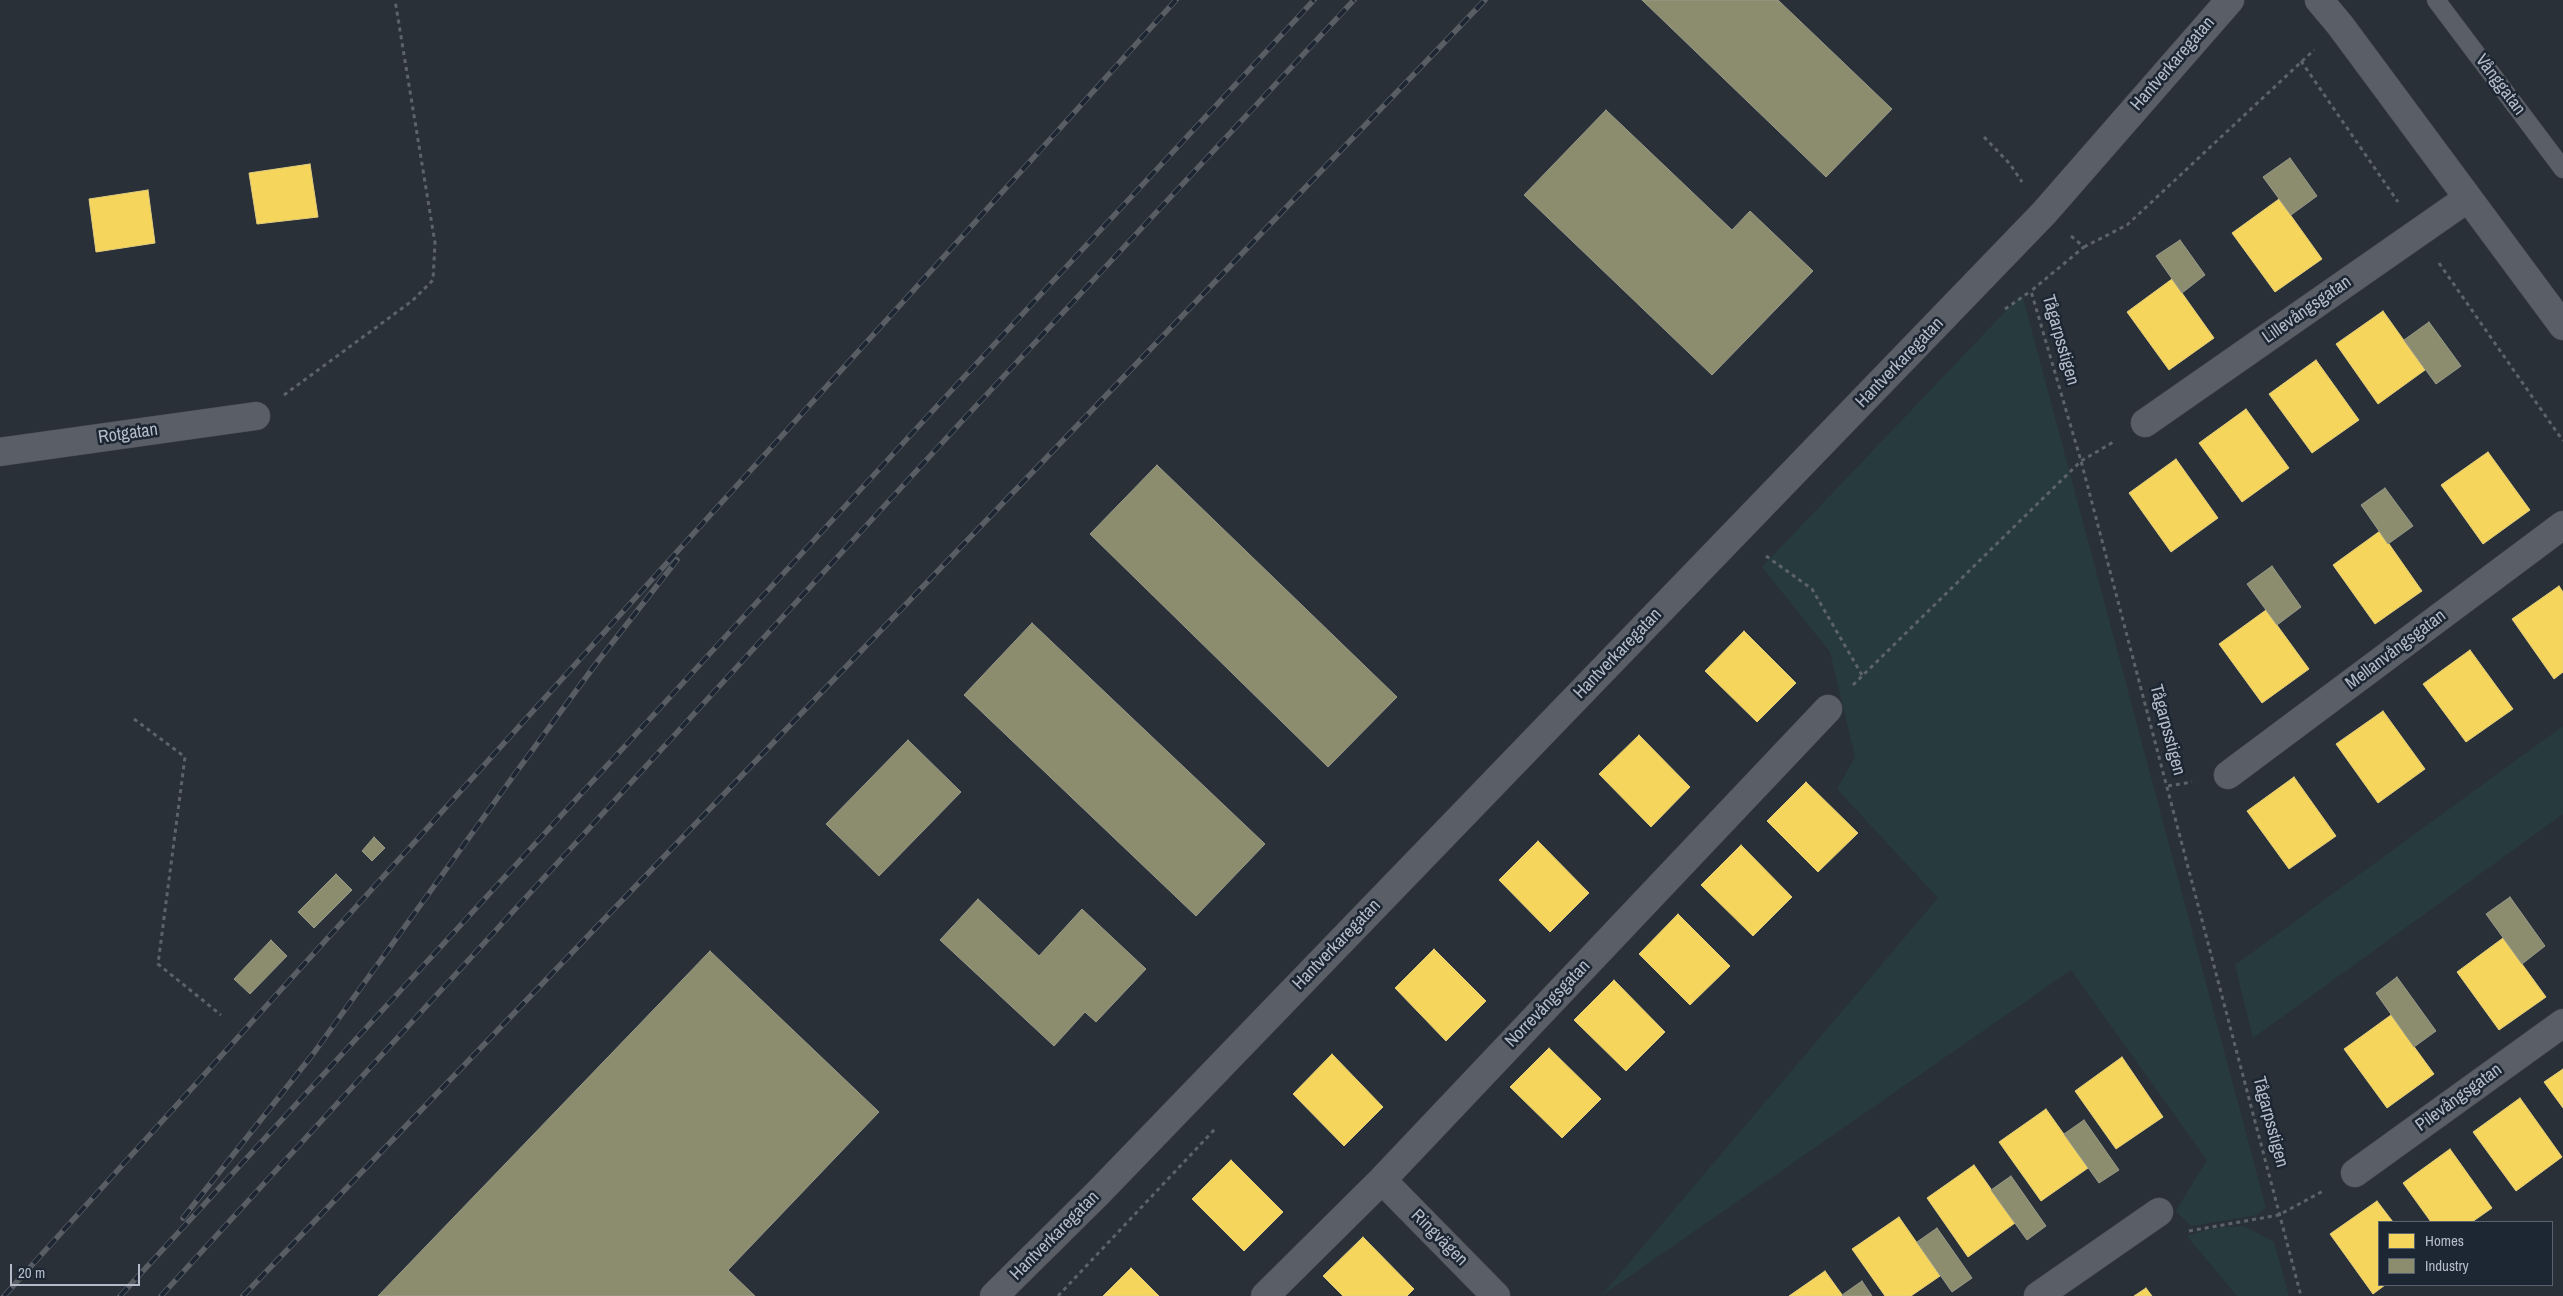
<!DOCTYPE html>
<html>
<head>
<meta charset="utf-8">
<style>
	body { margin:0 }
	#map { position:relative; width:2563px; height:1296px; overflow:hidden; background:#2a3038; font-family:"Archivo Narrow",sans-serif }
	canvas { display:block }
	.legend { position:absolute; left:2378px; top:1221px; width:175px; height:65px; box-sizing:border-box; background:#1d2633; border:1px solid #59626f; margin:0; padding:6px 9px; list-style:none; font-size:15px; color:#b4bcc9 }
	.legend li { display:flex; align-items:center; gap:10px; height:25px }
	.legend b { width:25px; border:1px solid #59626f }
	.scale { position:absolute; left:10px; top:1264px; width:130px; height:22px; box-sizing:border-box; border:2px solid #b4bcc9; border-top:0; padding-left:6px; font-size:15px; line-height:18px; white-space:nowrap; color:#b4bcc9; -webkit-text-stroke:4px #1d2633; paint-order:stroke }
</style>
</head>
<body>
<div id="map">
<canvas width="2563" height="1296"></canvas>
<ul class="legend">
<li><b style="height:14px;background:#f6d55c"></b>Homes</li>
<li><b style="height:14px;background:#8c8c6e"></b>Industry</li>
</ul>
<div class="scale">20 m</div>
</div>
<script>
const g = document.querySelector('canvas').getContext('2d');
g.lineJoin = 'round';
function paint(path, color) {
  g.fillStyle = color;
  g.fill(path, 'evenodd');
}
function poly(rows) {
  const path = new Path2D();
  for (const r of rows) {
    path.moveTo(r[0], r[1]);
    for (let i = 2; i < r.length; i += 2) path.lineTo(r[i], r[i + 1]);
  }
  return path;
}
function trace(path, color, width, dash) {
  g.strokeStyle = color;
  g.lineWidth = width;
  g.lineCap = dash ? 'butt' : 'round';
  g.setLineDash(dash || []);
  g.stroke(path);
}
function write(font, color, halo, rows, align = 'center') {
  g.font = font + ' "Archivo Narrow",sans-serif';
  g.lineWidth = 5;
  g.setLineDash([]);
  g.textBaseline = 'middle';
  g.strokeStyle = halo;
  g.fillStyle = color;
  for (const [text, x, y, turn = 0] of rows) {
    g.save();
    g.translate(x, y);
    g.rotate((+turn || 0) * Math.PI / 180);
    g.textAlign = isNaN(turn) ? turn : align;
    if (halo) g.strokeText(text, 0, 0);
    g.fillText(text, 0, 0);
    g.restore();
  }
}
const green = poly([
	[2022,294,2266,1208,2257,1215,2191,1226,2176,1211,2207,1160,2071,970,1601,1296,1938,898,1837,789,1855,757,1830,652,1762,567],
	[2563,726,2563,814,2253,1038,2235,965],
	[2244,1226,2274,1242,2289,1296,2237,1296,2187,1236,2214,1228]
]);
const homes = poly([
	[310,164,318,217,257,224,249,173,310,164],
	[148,190,155,243,96,252,89,199,148,190],
	[2279,199,2322,259,2275,292,2232,233,2279,199],
	[2172,279,2214,338,2169,370,2127,312,2172,279],
	[2383,311,2425,370,2378,404,2336,344,2383,311],
	[2316,360,2359,420,2312,453,2269,394,2316,360],
	[2246,409,2289,468,2242,502,2199,443,2246,409],
	[2488,452,2530,510,2483,544,2441,485,2488,452],
	[2176,459,2218,518,2171,552,2129,493,2176,459],
	[2380,531,2422,591,2375,624,2333,565,2380,531],
	[2559,586,2563,592,2563,672,2554,679,2512,619,2559,586],
	[2266,610,2309,669,2262,703,2219,644,2266,610],
	[1744,631,1796,683,1757,722,1705,671,1744,631],
	[2470,650,2513,709,2466,742,2423,684,2470,650],
	[2383,711,2425,769,2378,803,2336,744,2383,711],
	[1639,735,1690,787,1651,827,1599,774,1639,735],
	[2294,777,2336,836,2289,869,2247,811,2294,777],
	[1806,782,1858,833,1818,872,1767,821,1806,782],
	[1538,841,1589,893,1550,932,1499,880,1538,841],
	[1741,845,1792,897,1753,936,1701,885,1741,845],
	[1678,914,1730,966,1690,1005,1639,954,1678,914],
	[2503,938,2546,997,2499,1030,2457,972,2503,938],
	[1434,949,1486,1001,1446,1041,1395,988,1434,949],
	[1614,980,1665,1032,1626,1071,1574,1020,1614,980],
	[2391,1015,2434,1074,2387,1108,2344,1049,2391,1015],
	[1549,1048,1601,1099,1562,1138,1510,1087,1549,1048],
	[1332,1054,1383,1107,1344,1146,1293,1094,1332,1054],
	[2122,1057,2163,1117,2116,1149,2075,1091,2122,1057],
	[2563,1069,2563,1108,2544,1082,2563,1069],
	[2520,1098,2562,1157,2516,1191,2473,1132,2520,1098],
	[2046,1109,2088,1168,2041,1201,1999,1142,2046,1109],
	[2450,1149,2492,1208,2472,1222,2431,1222,2403,1183,2450,1149],
	[1231,1160,1283,1212,1244,1251,1192,1199,1231,1160],
	[1974,1165,2015,1223,1968,1257,1927,1198,1974,1165],
	[2377,1201,2393,1222,2379,1222,2379,1285,2385,1285,2373,1294,2330,1234,2377,1201],
	[1899,1217,1940,1276,1911,1296,1885,1296,1852,1249,1899,1217],
	[1363,1237,1414,1289,1407,1296,1343,1296,1323,1276,1363,1237],
	[1131,1268,1159,1296,1103,1296,1131,1268],
	[1825,1271,1843,1296,1789,1296,1825,1271],
	[2146,1288,2152,1296,2134,1296,2146,1288]
]);
const industry = poly([
	[1642,0,1778,0,1892,109,1826,177,1642,0],
	[1606,110,1732,230,1750,211,1813,271,1712,375,1524,195,1606,110],
	[2290,158,2317,196,2291,215,2263,177,2290,158],
	[2180,240,2205,275,2182,293,2156,256,2180,240],
	[2429,322,2461,366,2436,384,2404,340,2429,322],
	[1157,465,1397,697,1328,767,1090,534,1157,465],
	[2385,488,2413,526,2388,544,2361,505,2385,488],
	[2272,566,2301,607,2277,625,2247,584,2272,566],
	[1032,623,1265,844,1196,916,964,695,1032,623],
	[908,740,961,792,879,876,826,824,908,740],
	[374,837,385,848,372,861,362,851,374,837],
	[336,874,352,890,314,928,298,912,336,874],
	[2510,897,2545,946,2522,964,2486,914,2510,897],
	[978,899,1039,956,1082,909,1146,969,1096,1022,1085,1012,1054,1046,940,940,978,899],
	[271,940,287,956,250,994,234,979,271,940],
	[710,951,879,1112,728,1270,755,1296,378,1296,710,951],
	[2397,977,2436,1031,2414,1047,2376,993,2397,977],
	[2084,1120,2119,1170,2099,1183,2064,1134,2084,1120],
	[2011,1176,2046,1226,2027,1240,1991,1190,2011,1176],
	[1937,1228,1972,1278,1952,1292,1917,1242,1937,1228],
	[1862,1281,1872,1296,1843,1296,1842,1295,1862,1281]
]);
const path = poly([
	[2301,61,2398,202],
	[1984,137,2010,164,2022,182],
	[2071,236,2084,247,2031,291,2081,461,2301,1296],
	[2084,247,2127,225,2314,50],
	[2439,263,2563,441],
	[2005,309,2031,291],
	[284,395,412,301,433,280,435,243,395,0],
	[1766,556,1812,589,1862,675],
	[1853,685,2081,461,2115,441],
	[134,719,185,757,158,964,221,1015],
	[2168,786,2192,782],
	[2189,1231,2279,1215,2323,1191],
	[1058,1296,1215,1129]
]);
const service = poly([
	[2436,0,2563,169]
]);
const minor = poly([
	[2319,0,2340,25,2563,326],
	[2145,423,2468,198],
	[0,452,256,416],
	[2228,775,2563,525],
	[2355,1173,2563,1023],
	[1382,1180,1496,1296],
	[994,1296,1098,1193,2044,213,2230,0],
	[1265,1296,1382,1180,1828,709],
	[2038,1296,2159,1212]
]);
const rail = poly([
	[183,1218,313,1054,517,771,598,661,677,560],
	[4,1296,1176,0],
	[120,1296,939,404,1314,0],
	[161,1296,963,420,1354,0],
	[243,1296,1485,0]
]);
const streetNames = [
	["Hantverkaregatan",2173,64,-49],
	["Vånggatan",2500,85,53],
	["Lillevångsgatan",2307,310,-35],
	["Tågarpsstigen",2060,340,74],
	["Hantverkaregatan",1900,363,-46],
	["Rotgatan",128,434,-8],
	["Mellanvångsgatan",2396,650,-37],
	["Hantverkaregatan",1618,654,-46],
	["Tågarpsstigen",2167,730,75],
	["Hantverkaregatan",1337,945,-46],
	["Norrevångsgatan",1548,1004,-46],
	["Pilevångsgatan",2459,1098,-36],
	["Tågarpsstigen",2270,1122,75],
	["Hantverkaregatan",1055,1236,-45],
	["Ringvägen",1439,1238,45]
];
paint(green, '#273a3e');
paint(homes, '#f6d55c');
trace(homes, '#e2ce7d', 1);
paint(industry, '#8c8c6e');
trace(industry, '#989a89', 1);
trace(service, '#484c53', 19);
trace(minor, '#484c53', 29);
trace(path, '#5d636a', 3, [4, 4]);
trace(service, '#5a5e66', 18);
trace(minor, '#5a5e66', 28);
trace(rail, '#595d64', 5.5);
trace(rail, '#1d2633', 4, [11]);
write('18px', '#b4bcc9', '#1d2633', streetNames);
</script>
</body>
</html>
